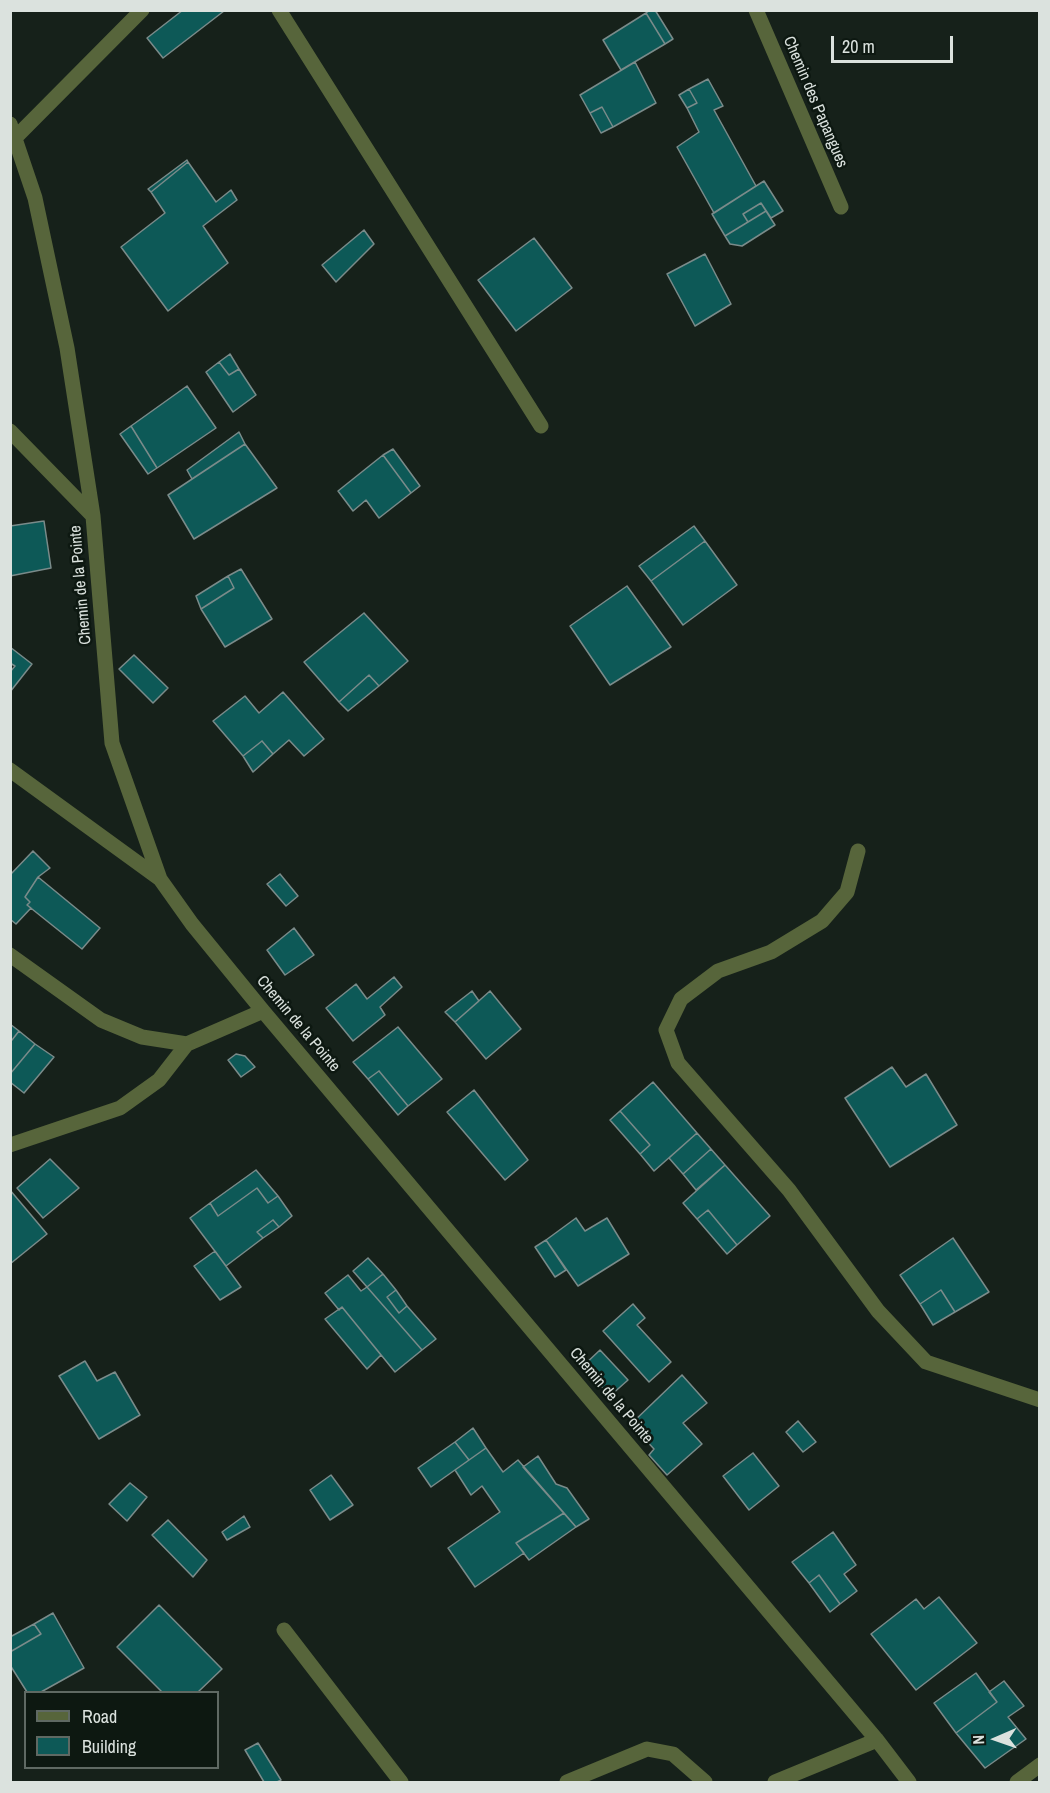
<!DOCTYPE html>
<html>
<head>
<meta charset="utf-8">
<style>
	body { margin:0 }
	#map { position:relative; width:1050px; height:1793px; overflow:hidden; background:#16211a; font-family:"Archivo Narrow",sans-serif }
	canvas { display:block }
	.frame { position:absolute; inset:0; border:12px solid #dbe2de; pointer-events:none }
	.legend { position:absolute; left:24px; top:1691px; width:195px; height:78px; box-sizing:border-box; background:#0d1811; border:2px solid #5f6963; margin:0; padding:8px 10px; list-style:none; font-size:18px; color:#dbe2de }
	.legend li { display:flex; align-items:center; gap:12px; height:30px }
	.legend b { width:30px; border:2px solid #5f6963 }
	.north { position:absolute; left:966px; top:1709px; width:60px; height:60px; -webkit-text-stroke:4px #0d1811; paint-order:stroke; rotate:268deg; font-size:16px; font-weight:700; line-height:24px; text-align:center; color:#dbe2de }
	.north::after { content:''; display:block; margin:auto; width:21px; height:27px; background:#dbe2de; clip-path:polygon(50% 0,100% 100%,50% 72%,0 100%) }
	.scale { position:absolute; left:831px; top:36px; width:122px; height:27px; box-sizing:border-box; border:3px solid #dbe2de; border-top:0; padding-left:8px; font-size:18px; line-height:21px; white-space:nowrap; color:#dbe2de; -webkit-text-stroke:4px #0d1811; paint-order:stroke }
</style>
</head>
<body>
<div id="map">
<canvas width="1050" height="1793"></canvas>
<div class="frame"></div>
<ul class="legend">
<li><b style="height:8px;background:#57653b"></b>Road</li>
<li><b style="height:16px;background:#0d5957"></b>Building</li>
</ul>
<div class="north">N</div>
<div class="scale">20 m</div>
</div>
<script>
const g = document.querySelector('canvas').getContext('2d');
g.lineJoin = 'round';
function paint(path, color) {
  g.fillStyle = color;
  g.fill(path, 'evenodd');
}
function poly(rows) {
  const path = new Path2D();
  for (const r of rows) {
    path.moveTo(r[0], r[1]);
    for (let i = 2; i < r.length; i += 2) path.lineTo(r[i], r[i + 1]);
  }
  return path;
}
function trace(path, color, width, dash) {
  g.strokeStyle = color;
  g.lineWidth = width;
  g.lineCap = dash ? 'butt' : 'round';
  g.setLineDash(dash || []);
  g.stroke(path);
}
function write(font, color, halo, rows, align = 'center') {
  g.font = font + ' "Archivo Narrow",sans-serif';
  g.lineWidth = 5;
  g.setLineDash([]);
  g.textBaseline = 'middle';
  g.strokeStyle = halo;
  g.fillStyle = color;
  for (const [text, x, y, turn = 0] of rows) {
    g.save();
    g.translate(x, y);
    g.rotate((+turn || 0) * Math.PI / 180);
    g.textAlign = isNaN(turn) ? turn : align;
    if (halo) g.strokeText(text, 0, 0);
    g.fillText(text, 0, 0);
    g.restore();
  }
}
const building = poly([
	[183,10,224,11,163,58,147,38,183,10],
	[650,10,655,10,673,39,665,44,646,13,650,10],
	[646,13,665,44,621,70,603,40,646,13],
	[635,62,656,103,613,127,602,107,590,113,580,95,635,62],
	[708,79,723,106,714,110,756,186,714,213,677,147,699,132,687,108,697,103,689,89,708,79],
	[689,89,697,103,687,108,679,95,689,89],
	[602,107,613,127,601,133,590,113,602,107],
	[187,160,188,162,151,192,148,189,187,160],
	[188,162,216,202,231,190,237,200,203,226,228,263,168,311,121,247,165,213,151,192,188,162],
	[764,181,783,211,771,218,761,203,743,214,748,222,725,236,712,214,764,181],
	[761,203,766,211,748,222,743,214,761,203],
	[766,211,775,225,742,246,730,244,725,236,766,211],
	[364,230,374,244,336,282,322,265,364,230],
	[534,238,572,288,516,331,478,280,534,238],
	[705,254,731,304,695,326,667,274,705,254],
	[230,354,239,369,229,375,219,362,230,354],
	[219,362,229,375,239,369,256,395,233,412,206,372,219,362],
	[187,386,216,428,157,468,131,426,187,386],
	[131,426,157,468,148,474,120,434,131,426],
	[239,432,245,444,192,479,187,470,239,432],
	[245,444,277,488,194,539,168,495,245,444],
	[393,449,420,486,411,493,383,455,393,449],
	[383,455,411,493,379,518,366,500,353,511,338,491,383,455],
	[44,521,51,568,10,576,10,526,44,521],
	[694,526,705,541,651,581,639,566,694,526],
	[705,541,737,585,683,625,651,581,705,541],
	[241,569,272,619,225,647,201,609,234,588,228,576,241,569],
	[228,576,234,588,201,609,196,596,228,576],
	[627,586,671,647,610,685,570,626,627,586],
	[364,613,408,661,379,686,369,675,339,702,304,662,364,613],
	[10,647,32,664,10,692,10,672,15,666,10,663,10,647],
	[134,655,168,688,153,703,119,669,134,655],
	[369,675,379,686,348,711,339,702,369,675],
	[283,692,324,739,304,756,289,740,273,754,262,741,243,756,213,721,245,696,259,713,283,692],
	[262,741,273,754,253,772,243,756,262,741],
	[33,851,50,868,38,877,25,897,30,902,27,905,31,908,16,924,10,919,10,875,33,851],
	[280,874,298,896,286,906,267,884,280,874],
	[38,877,100,928,82,949,27,905,30,902,25,897,38,877],
	[294,928,314,955,285,975,267,950,294,928],
	[394,977,402,987,380,1007,385,1015,353,1041,326,1008,356,984,367,999,394,977],
	[472,991,479,1001,455,1022,445,1012,472,991],
	[490,991,521,1029,486,1059,455,1022,490,991],
	[10,1024,19,1031,12,1040,10,1039,10,1024],
	[398,1027,442,1079,408,1106,379,1071,368,1079,353,1062,398,1027],
	[19,1031,35,1044,10,1074,10,1039,12,1040,19,1031],
	[35,1044,54,1057,24,1093,10,1082,10,1074,35,1044],
	[236,1054,245,1056,255,1067,241,1077,228,1060,236,1054],
	[892,1067,906,1087,926,1074,957,1125,890,1167,845,1098,892,1067],
	[379,1071,408,1106,398,1115,368,1079,379,1071],
	[653,1082,697,1133,654,1171,640,1154,650,1145,620,1111,653,1082],
	[474,1090,528,1160,505,1180,447,1112,474,1090],
	[620,1111,650,1145,640,1154,610,1120,620,1111],
	[697,1133,711,1149,683,1174,669,1158,697,1133],
	[711,1149,725,1165,696,1190,683,1174,711,1149],
	[50,1159,79,1188,43,1218,17,1188,50,1159],
	[725,1165,770,1216,737,1245,708,1210,697,1219,683,1203,725,1165],
	[256,1170,278,1196,268,1203,257,1188,218,1216,210,1203,256,1170],
	[257,1188,268,1203,278,1196,292,1216,279,1227,273,1220,257,1232,263,1238,226,1266,190,1218,210,1203,218,1216,257,1188],
	[10,1190,47,1234,10,1264,10,1190],
	[708,1210,737,1245,727,1254,697,1219,708,1210],
	[576,1218,585,1231,607,1218,629,1254,578,1286,546,1240,576,1218],
	[273,1220,279,1227,263,1238,257,1232,273,1220],
	[953,1238,989,1292,955,1312,941,1290,920,1304,900,1275,953,1238],
	[546,1240,566,1270,555,1277,535,1247,546,1240],
	[215,1251,241,1287,220,1300,194,1266,215,1251],
	[368,1258,383,1274,367,1287,353,1271,368,1258],
	[383,1274,396,1290,387,1297,399,1313,407,1306,436,1339,422,1350,367,1287,383,1274],
	[348,1275,361,1291,367,1287,422,1350,395,1372,342,1307,339,1310,325,1293,348,1275],
	[396,1290,407,1306,399,1313,387,1297,396,1290],
	[941,1290,955,1312,933,1325,920,1304,941,1290],
	[633,1304,645,1318,637,1325,671,1362,649,1382,603,1331,633,1304],
	[342,1307,381,1355,367,1369,325,1319,342,1307],
	[600,1350,628,1380,610,1396,583,1366,600,1350],
	[85,1361,97,1381,115,1372,140,1415,99,1439,59,1376,85,1361],
	[682,1375,707,1403,683,1423,702,1444,667,1475,649,1455,654,1449,631,1424,682,1375],
	[798,1421,816,1442,803,1452,786,1432,798,1421],
	[473,1428,486,1448,469,1460,455,1442,473,1428],
	[455,1442,469,1460,431,1487,418,1468,455,1442],
	[486,1448,503,1472,518,1460,564,1513,516,1543,524,1553,475,1587,448,1548,500,1512,482,1486,471,1495,455,1470,486,1448],
	[753,1453,779,1486,749,1510,723,1476,753,1453],
	[538,1456,556,1484,567,1488,589,1519,576,1527,523,1467,538,1456],
	[331,1475,353,1505,330,1520,310,1490,331,1475],
	[130,1483,147,1497,127,1521,109,1504,130,1483],
	[564,1513,576,1527,529,1560,516,1543,564,1513],
	[244,1516,250,1527,227,1540,222,1532,244,1516],
	[168,1520,207,1560,193,1577,152,1535,168,1520],
	[833,1532,856,1565,844,1574,857,1591,840,1604,819,1575,809,1583,792,1562,833,1532],
	[819,1575,840,1604,830,1612,809,1583,819,1575],
	[939,1597,977,1643,916,1690,871,1634,916,1599,924,1609,939,1597],
	[159,1605,222,1669,198,1692,162,1692,117,1647,159,1605],
	[53,1613,84,1668,41,1692,27,1692,10,1665,10,1652,41,1634,34,1624,53,1613],
	[34,1624,41,1634,10,1652,10,1637,34,1624],
	[976,1673,997,1702,956,1733,934,1703,976,1673],
	[1004,1681,1024,1706,1008,1717,1026,1739,985,1768,956,1733,997,1702,989,1692,1004,1681],
	[258,1743,281,1780,277,1782,264,1782,245,1750,258,1743]
]);
const minor = poly([
	[279,10,541,426],
	[756,10,841,207],
	[10,124,35,198,67,348,93,516,112,743,160,879,192,924,263,1011,877,1740,909,1782],
	[15,138,142,10],
	[10,431,93,516],
	[10,770,160,879],
	[858,851,847,892,822,921,771,952,718,971,681,999,666,1030,678,1063,789,1190,878,1311,926,1362,1040,1400],
	[10,955,101,1020,142,1037,187,1044,263,1011],
	[10,1145,120,1108,159,1080,187,1044],
	[284,1630,401,1782],
	[567,1782,647,1749,673,1754,705,1782],
	[775,1782,877,1740],
	[1017,1782,1040,1765]
]);
const streetNames = [
	["Chemin des Papangues",815,102,67],
	["Chemin de la Pointe",81,585,-95],
	["Chemin de la Pointe",298,1024,50],
	["Chemin de la Pointe",611,1396,50]
];
paint(building, '#0d5957');
trace(building, '#7a8b8a', 1.5);
trace(minor, '#57653b', 15);
write('16px', '#dbe2de', '#0d1811', streetNames);
</script>
</body>
</html>
